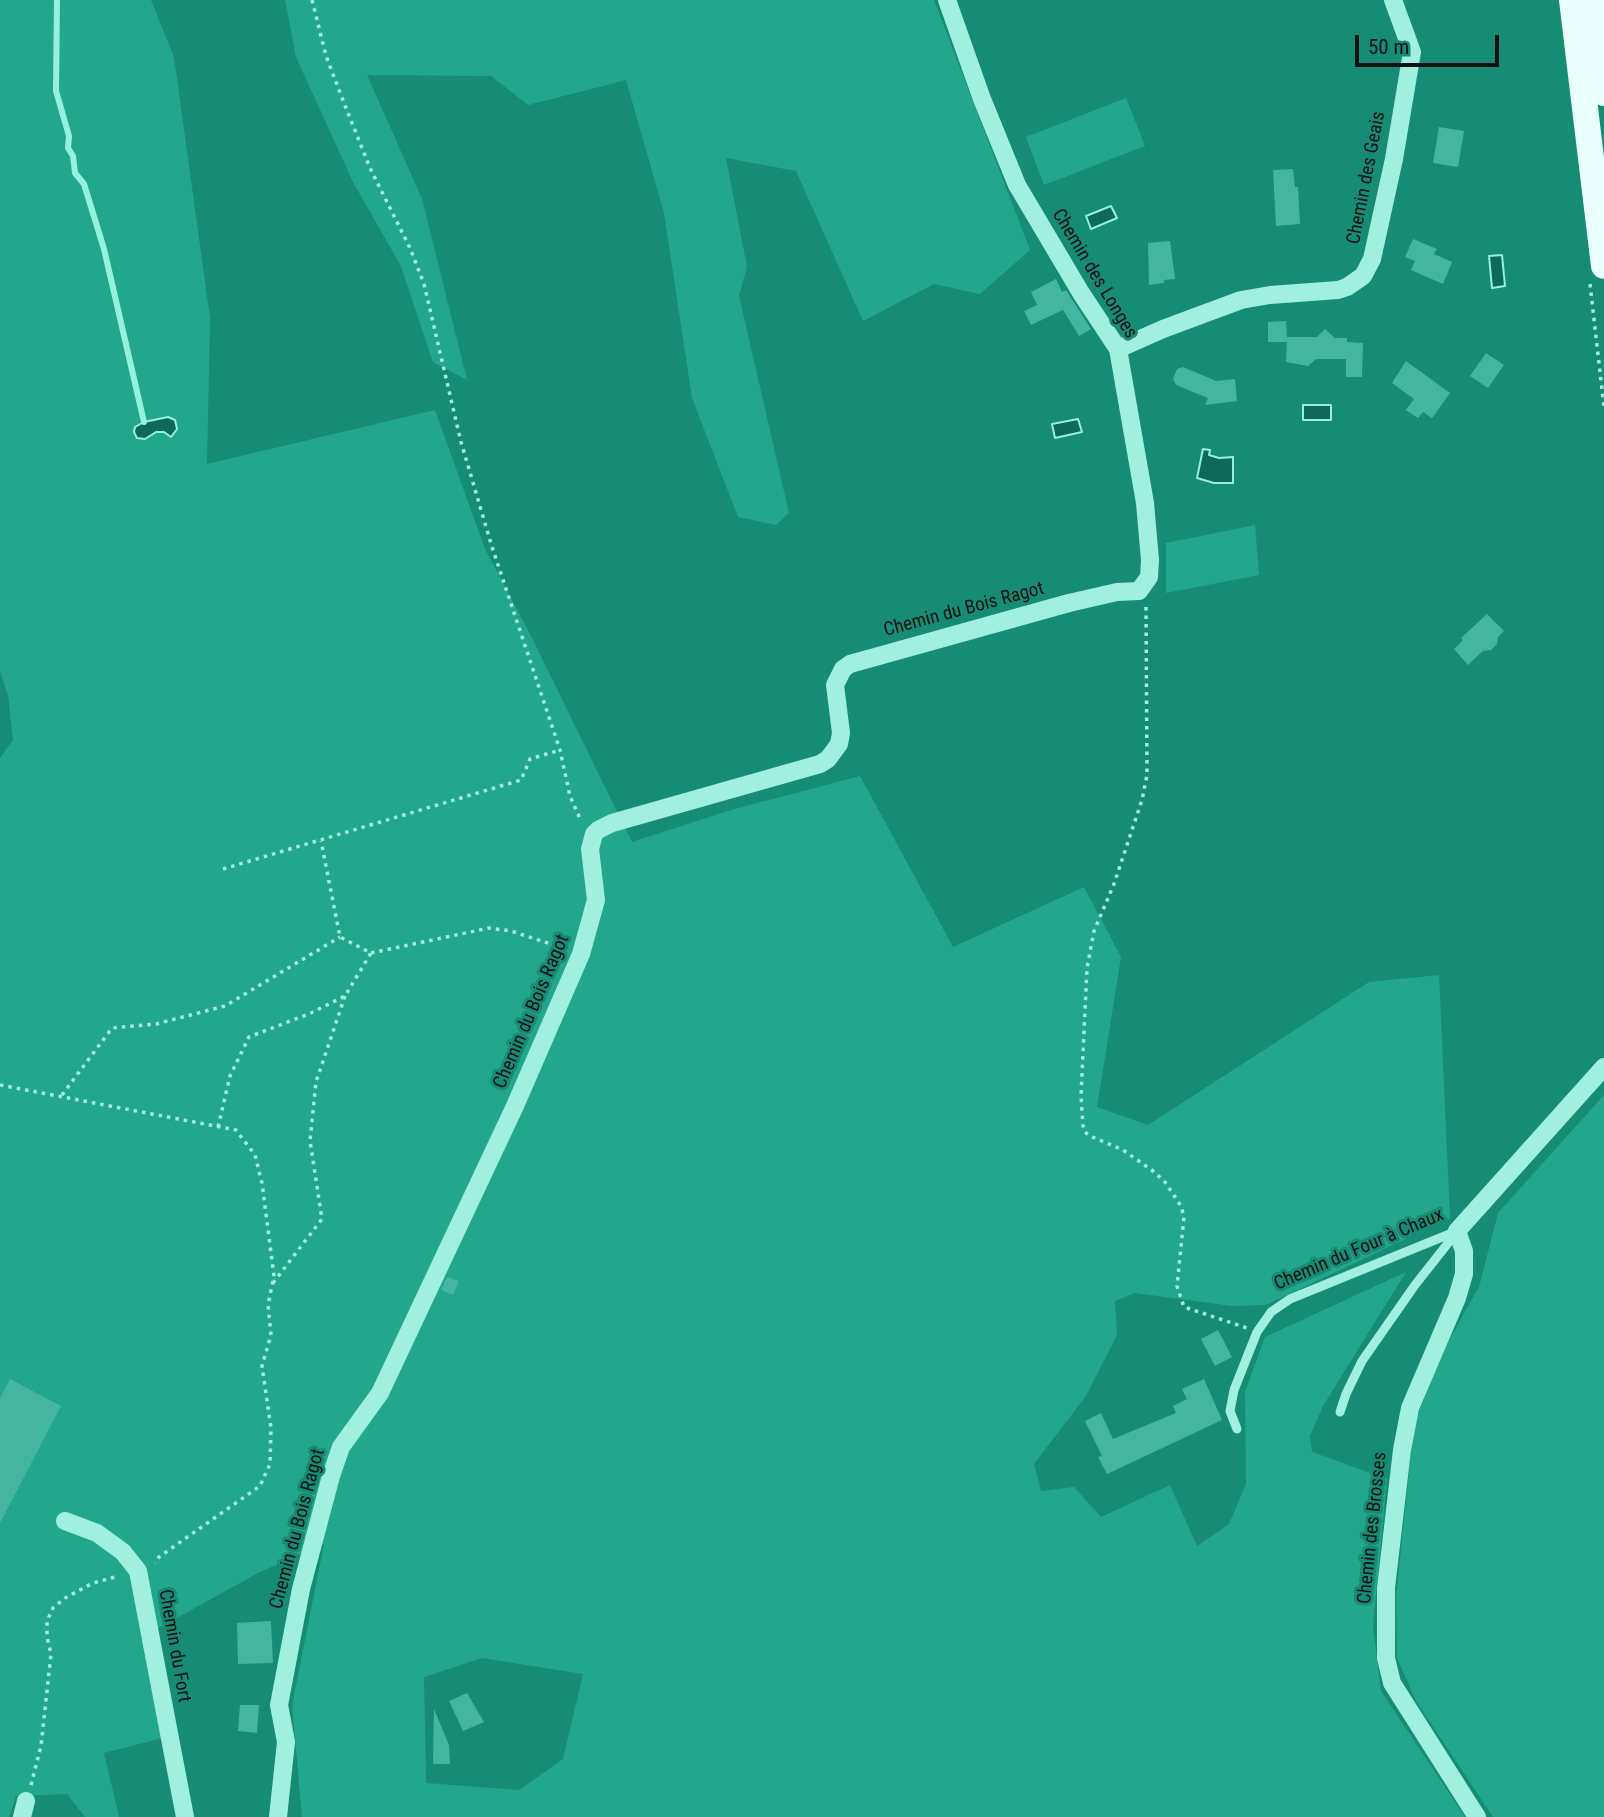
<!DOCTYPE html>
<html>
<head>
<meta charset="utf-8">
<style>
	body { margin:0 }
	#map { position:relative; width:1604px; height:1817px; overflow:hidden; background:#178c75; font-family:"Roboto Condensed",sans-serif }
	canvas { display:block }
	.scale { position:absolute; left:1355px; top:35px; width:144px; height:32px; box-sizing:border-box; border:4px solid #111; border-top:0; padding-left:9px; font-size:21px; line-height:24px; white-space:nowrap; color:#111; -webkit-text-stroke:5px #178c75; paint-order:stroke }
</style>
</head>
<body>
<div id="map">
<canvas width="1604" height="1817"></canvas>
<div class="scale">50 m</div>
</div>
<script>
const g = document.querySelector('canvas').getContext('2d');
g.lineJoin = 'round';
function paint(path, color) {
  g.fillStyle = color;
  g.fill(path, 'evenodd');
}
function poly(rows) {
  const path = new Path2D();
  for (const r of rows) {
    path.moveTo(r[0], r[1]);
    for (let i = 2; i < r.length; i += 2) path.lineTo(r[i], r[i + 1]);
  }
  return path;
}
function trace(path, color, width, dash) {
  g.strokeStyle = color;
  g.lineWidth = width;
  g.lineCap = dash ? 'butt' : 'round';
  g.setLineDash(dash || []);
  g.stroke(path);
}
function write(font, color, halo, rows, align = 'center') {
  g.font = font + ' "Roboto Condensed",sans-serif';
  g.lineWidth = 6;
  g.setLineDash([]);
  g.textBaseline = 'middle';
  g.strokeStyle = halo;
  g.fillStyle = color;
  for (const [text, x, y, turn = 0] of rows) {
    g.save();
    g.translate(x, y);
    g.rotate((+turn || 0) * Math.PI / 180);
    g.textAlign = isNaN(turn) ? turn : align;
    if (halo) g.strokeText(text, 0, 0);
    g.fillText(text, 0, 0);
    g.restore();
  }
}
const green = poly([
	[0,0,151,0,174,57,210,318,207,464,435,410,485,549,530,634,632,842,731,810,860,776,953,947,1084,887,1121,957,1097,1107,1148,1125,1369,982,1439,975,1450,1218,1266,1305,1232,1306,1135,1293,1115,1301,1117,1335,1086,1396,1034,1464,1041,1491,1074,1487,1101,1517,1170,1485,1197,1546,1229,1524,1246,1484,1245,1392,1265,1337,1406,1272,1323,1406,1310,1436,1312,1452,1387,1479,1373,1626,1381,1691,1465,1817,302,1817,292,1705,324,1544,260,1572,142,1637,162,1738,104,1753,119,1817,85,1817,67,1794,16,1796,9,1817,0,1817,0,758,13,740,8,695,0,671],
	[482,1658,583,1674,563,1759,519,1790,426,1783,424,1677],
	[285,0,934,0,1030,250,980,294,934,284,863,321,796,171,726,158,747,267,739,296,789,513,776,525,738,517,692,398,664,213,626,80,528,105,491,76,367,75,422,199,467,380,433,362,401,266,353,182,296,57],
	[1126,98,1145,146,1044,185,1026,137],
	[1255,525,1259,575,1166,593,1166,543],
	[1604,1095,1604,1817,1493,1817,1416,1701,1397,1658,1396,1597,1414,1424,1444,1349,1479,1287,1498,1213]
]);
const water = poly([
	[1111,206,1117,218,1091,229,1086,216,1111,206],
	[1502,255,1505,286,1492,288,1489,256,1502,255],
	[1303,405,1331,405,1331,420,1303,420,1303,405],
	[168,417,175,420,177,429,171,437,164,432,156,432,145,439,137,438,134,432,135,427,144,422,168,417],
	[1078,419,1082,432,1055,438,1052,424,1078,419],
	[1203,449,1210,450,1209,455,1219,458,1233,457,1233,483,1214,483,1197,478,1203,449]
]);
const stream = poly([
	[57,0,56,91,69,136,68,148,73,156,75,173,84,184,104,249,144,422]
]);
const building = poly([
	[1439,127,1464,131,1458,167,1433,163],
	[1293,169,1295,187,1298,187,1300,224,1276,226,1273,170],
	[1413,239,1437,249,1434,254,1452,262,1443,284,1411,270,1415,261,1405,257],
	[1170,241,1175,279,1164,280,1164,283,1149,285,1148,243],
	[1056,279,1062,292,1066,290,1091,329,1079,336,1063,310,1031,325,1024,311,1037,305,1031,292],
	[1286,321,1287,342,1268,342,1268,322],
	[1325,329,1335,338,1347,338,1347,342,1363,343,1362,377,1346,377,1346,359,1316,359,1308,366,1286,362,1287,337,1317,337],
	[1486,353,1504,365,1488,388,1470,376],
	[1406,361,1450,393,1432,418,1423,412,1418,418,1406,410,1414,399,1392,383],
	[1183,367,1216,381,1235,379,1237,401,1205,405,1208,398,1176,385,1173,379,1177,369],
	[1487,614,1504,631,1498,637,1497,644,1491,650,1483,651,1468,665,1454,649,1463,640,1461,638],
	[447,1277,459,1281,453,1295,441,1290],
	[1218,1330,1232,1357,1215,1366,1201,1339],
	[10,1379,61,1406,0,1523,0,1398],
	[1204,1379,1222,1420,1107,1474,1098,1457,1102,1456,1085,1421,1101,1413,1113,1439,1176,1413,1173,1406,1187,1399,1182,1389],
	[271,1621,273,1663,238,1664,237,1623],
	[467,1693,484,1722,463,1731,449,1701],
	[240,1705,259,1705,257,1733,238,1731],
	[434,1709,449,1745,450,1764,433,1764]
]);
const path = poly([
	[312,0,326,56,346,108,370,168,410,248,424,284,461,442,492,547,560,750,570,796,581,821],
	[1590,284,1604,407],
	[1146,607,1147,775,1142,800,1114,884,1094,931,1087,968,1081,1096,1083,1126,1085,1132,1090,1136,1123,1150,1153,1171,1165,1182,1181,1206,1184,1217,1177,1286,1184,1307,1247,1328],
	[223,869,521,780,530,759,560,750],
	[371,953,489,928,511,931,566,949],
	[0,1085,236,1130,255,1155,262,1183,274,1276,268,1305,271,1335,262,1366,271,1428,270,1464,260,1486,159,1557,155,1563],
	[62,1095,112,1028,156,1024,225,1006,340,937],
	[218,1127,230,1076,249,1037,311,1013,345,996,371,953,340,937,321,841],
	[273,1283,322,1219,310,1141,316,1082,345,996],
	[31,1785,41,1746,51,1654,47,1637,47,1621,53,1608,65,1598,93,1583,119,1576]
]);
const service = poly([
	[1340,1412,1346,1394,1362,1361,1415,1285,1456,1233],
	[1237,1429,1230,1411,1234,1390,1257,1332,1271,1312,1290,1299,1457,1231]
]);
const minor = poly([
	[1118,349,1163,329,1241,300,1270,295,1338,290,1347,287,1363,276,1372,259,1394,159,1412,52,1393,0],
	[65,1521,97,1533,123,1552,138,1571,185,1817],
	[22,1817,26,1801],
	[278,1817,286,1742,279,1705,301,1589,331,1476,341,1447,380,1393,515,1106,581,954,596,900,590,849,594,834,598,830,612,823,820,764,828,759,839,744,841,733,835,685,843,669,850,664,1069,603,1117,592,1139,591,1149,577,1150,560,1145,503,1118,349,1081,293,1017,185,982,99,947,0],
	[1477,1817,1392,1683,1386,1658,1386,1588,1402,1450,1410,1408,1457,1298,1464,1274,1464,1251,1457,1231,1604,1067]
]);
const primary = poly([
	[1572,0,1604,266],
	[1591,0,1604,93]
]);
const streetNames = [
	["Chemin des Geais",1367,178,-79],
	["Chemin des Longes",1094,274,59],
	["Chemin du Bois Ragot",964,610,-15],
	["Chemin du Bois Ragot",532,1012,-67],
	["Chemin du Four à Chaux",1359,1250,-23],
	["Chemin des Brosses",1373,1528,-84],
	["Chemin du Bois Ragot",298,1529,-75],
	["Chemin du Fort",174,1646,80]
];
paint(green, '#23a78c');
paint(water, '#0f6959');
trace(water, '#94f1dd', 2);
trace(stream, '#94f1dd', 6);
paint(building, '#44b6a0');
trace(path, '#a1efdf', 3.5, [3.5, 5]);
trace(service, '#a1efdf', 9);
trace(minor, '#a1efdf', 18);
trace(primary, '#e9fffc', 26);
write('19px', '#111', '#178c75', streetNames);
</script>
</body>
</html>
